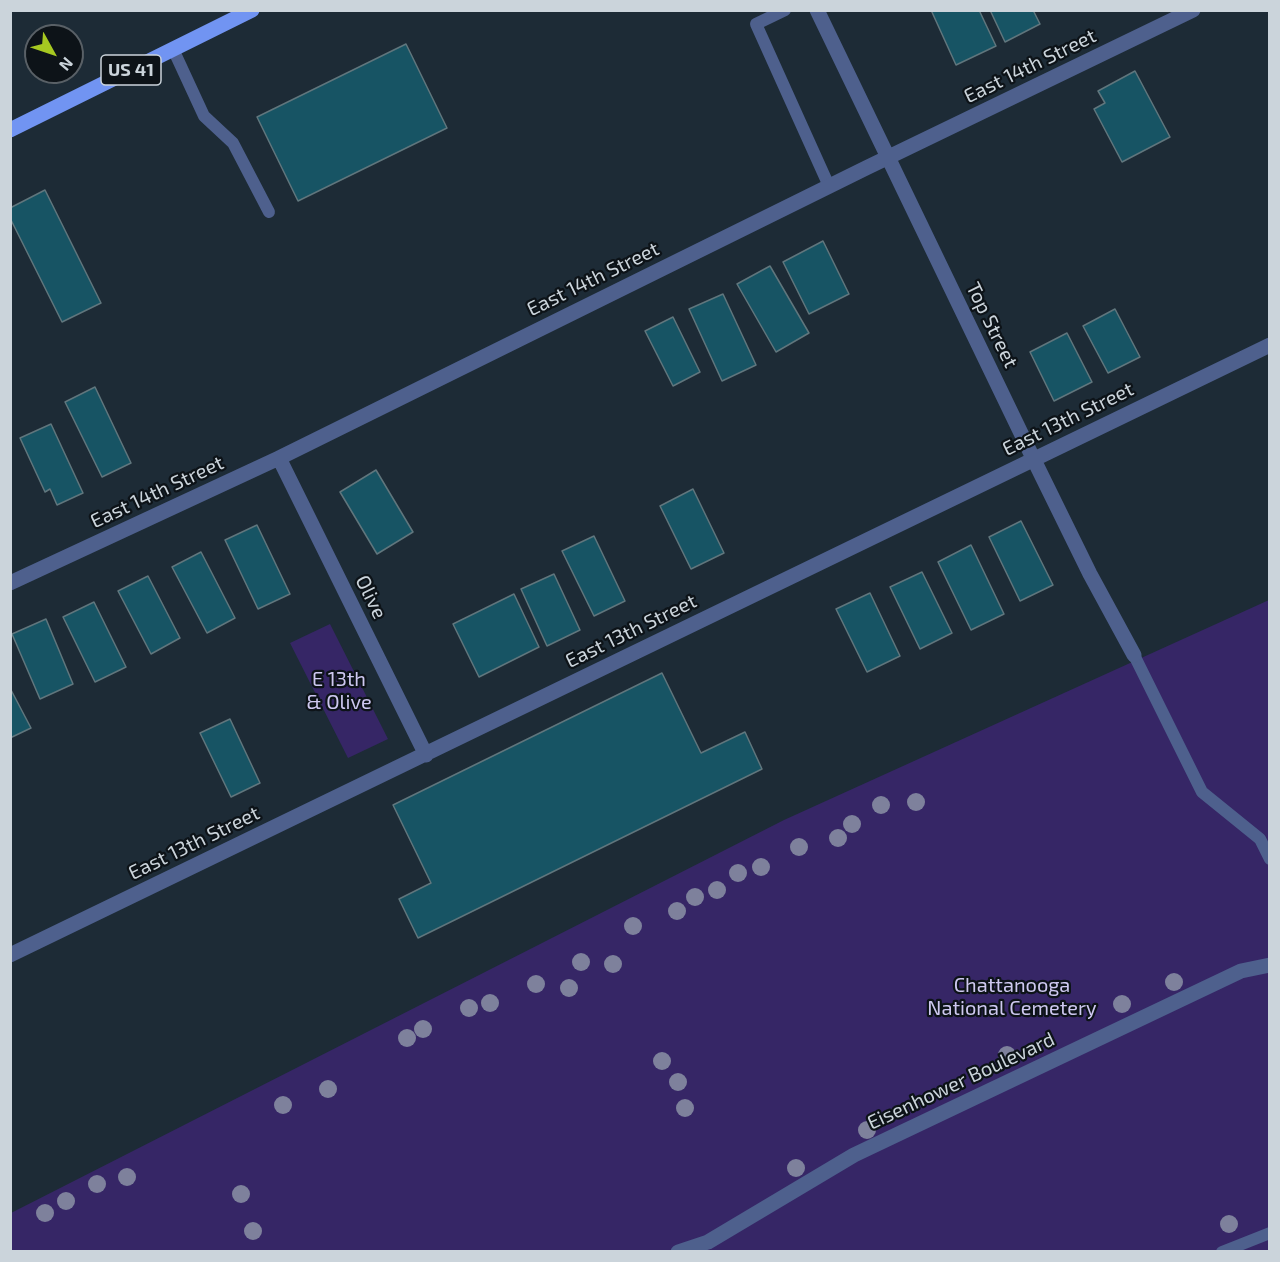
<!DOCTYPE html>
<html>
<head>
<meta charset="utf-8">
<style>
	body { margin:0 }
	#map { position:relative; width:1280px; height:1262px; overflow:hidden; background:#1d2b36; font-family:"Exo 2",sans-serif }
	canvas { display:block }
	.frame { position:absolute; inset:0; border:12px solid #cbd4db; pointer-events:none }
	.north { position:absolute; left:24px; top:24px; width:60px; height:60px; box-sizing:border-box; background:#0d1318; border:2px solid #596066; border-radius:50%; rotate:130deg; font-size:16px; font-weight:700; line-height:24px; text-align:center; color:#cbd4db }
	.north::after { content:''; display:block; margin:auto; width:21px; height:27px; background:#a6c821; clip-path:polygon(50% 0,100% 100%,50% 72%,0 100%) }
</style>
</head>
<body>
<div id="map">
<canvas width="1280" height="1262"></canvas>
<div class="frame"></div>
<div class="north">N</div>
</div>
<script>
const g = document.querySelector('canvas').getContext('2d');
g.lineJoin = 'round';
function paint(path, color) {
  g.fillStyle = color;
  g.fill(path, 'evenodd');
}
function poly(rows) {
  const path = new Path2D();
  for (const r of rows) {
    path.moveTo(r[0], r[1]);
    for (let i = 2; i < r.length; i += 2) path.lineTo(r[i], r[i + 1]);
  }
  return path;
}
function trace(path, color, width, dash) {
  g.strokeStyle = color;
  g.lineWidth = width;
  g.lineCap = dash ? 'butt' : 'round';
  g.setLineDash(dash || []);
  g.stroke(path);
}
function write(font, color, halo, rows, align = 'center') {
  g.font = font + ' "Exo 2",sans-serif';
  g.lineWidth = 4.5;
  g.setLineDash([]);
  g.textBaseline = 'middle';
  g.strokeStyle = halo;
  g.fillStyle = color;
  for (const [text, x, y, turn = 0] of rows) {
    g.save();
    g.translate(x, y);
    g.rotate((+turn || 0) * Math.PI / 180);
    g.textAlign = isNaN(turn) ? turn : align;
    if (halo) g.strokeText(text, 0, 0);
    g.fillText(text, 0, 0);
    g.restore();
  }
}
const green = poly([
	[1269,600,1269,1251,11,1252,11,1213,784,820],
	[330,624,388,739,348,758,290,643]
]);
const building = poly([
	[931,10,979,10,996,46,956,65,931,10],
	[990,10,1033,10,1040,24,1005,42,990,10],
	[406,44,447,128,298,201,257,117,406,44],
	[1135,71,1170,137,1122,162,1094,109,1105,103,1098,91,1135,71],
	[45,190,101,303,62,322,10,218,10,208,45,190],
	[823,241,849,294,809,314,783,262,823,241],
	[770,266,809,333,776,352,737,284,770,266],
	[723,294,756,365,722,381,689,309,723,294],
	[1115,309,1140,357,1108,373,1083,326,1115,309],
	[673,317,700,372,673,386,645,331,673,317],
	[1067,333,1092,382,1054,401,1030,352,1067,333],
	[95,387,131,463,102,477,65,402,95,387],
	[51,424,83,493,57,505,50,489,45,492,20,438,51,424],
	[376,470,413,532,377,554,340,492,376,470],
	[693,489,724,553,691,569,660,506,693,489],
	[1021,521,1053,585,1020,601,989,537,1021,521],
	[257,525,290,594,258,609,225,540,257,525],
	[594,536,625,601,594,616,562,551,594,536],
	[971,545,1004,614,971,630,938,562,971,545],
	[201,552,235,618,207,633,172,567,201,552],
	[922,572,952,633,920,649,890,587,922,572],
	[554,574,580,630,547,646,521,589,554,574],
	[148,576,180,638,151,654,118,591,148,576],
	[870,593,900,656,867,672,836,609,870,593],
	[514,594,539,647,479,677,453,624,514,594],
	[94,602,126,667,95,682,63,617,94,602],
	[46,619,73,684,40,699,12,634,46,619],
	[662,673,701,753,745,732,762,769,418,938,399,899,431,883,393,805,662,673],
	[10,688,31,728,10,738,10,688],
	[230,719,260,783,231,797,200,733,230,719]
]);
const service = poly([
	[785,10,756,24,829,186],
	[173,49,204,116,233,143,269,212],
	[1134,655,1202,792,1260,839,1270,859],
	[1222,1252,1270,1233]
]);
const minor = poly([
	[817,10,1033,458,1090,574,1134,655],
	[279,458,426,755],
	[10,583,279,458,866,168,1193,10],
	[10,955,1270,345],
	[678,1252,708,1242,854,1155,1241,971,1270,965]
]);
const primary = poly([
	[10,130,252,10]
]);
const trees = [
	[916,802],
	[881,805],
	[852,824],
	[838,838],
	[799,847],
	[761,867],
	[738,873],
	[717,890],
	[695,897],
	[677,911],
	[633,926],
	[581,962],
	[613,964],
	[1174,982],
	[536,984],
	[569,988],
	[490,1003],
	[1122,1004],
	[469,1008],
	[423,1029],
	[407,1038],
	[1007,1055],
	[662,1061],
	[678,1082],
	[328,1089],
	[283,1105],
	[685,1108],
	[867,1130],
	[796,1168],
	[127,1177],
	[97,1184],
	[241,1194],
	[66,1201],
	[45,1213],
	[1229,1224],
	[253,1231]
];
const shields = [
	[131,70,60]
];
const shieldNames = [
	["US 41",131,70]
];
const streetNames = [
	["East 14th Street",1030,66,-26],
	["East 14th Street",593,279,-26],
	["Top Street",992,325,64],
	["East 13th Street",1068,419,-26],
	["East 14th Street",157,492,-25],
	["Olive",371,597,64],
	["East 13th Street",631,631,-26],
	["East 13th Street",194,843,-26],
	["Eisenhower Boulevard",961,1081,-25]
];
const parkNames = [
	["E 13th",339,679],
	["& Olive",339,702],
	["Chattanooga",1012,985],
	["National Cemetery",1012,1008]
];
paint(green, '#362666');
paint(building, '#175464');
trace(building, '#60767d', 1.5);
trace(service, '#4e608d', 12);
trace(minor, '#4e608d', 15);
trace(primary, '#7194f2', 15);
g.fillStyle = '#7e819c';
for (const [x, y] of trees) {
  g.beginPath();
  g.arc(x, y, 9, 0, 2 * Math.PI);
  g.fill();
}
for (const [x, y, w] of shields) {
  const box = new Path2D();
  box.roundRect(x - w / 2, y - 15, w, 30, 4.5);
  g.fillStyle = '#0d1318';
  g.fill(box);
  trace(box, '#cbd4db', 1.5);
}
write('bold 18px', '#cbd4db', null, shieldNames);
write('20px', '#cbd4db', '#0d1318', streetNames);
write('20px', '#cec8f0', '#0d1318', parkNames);
</script>
</body>
</html>
